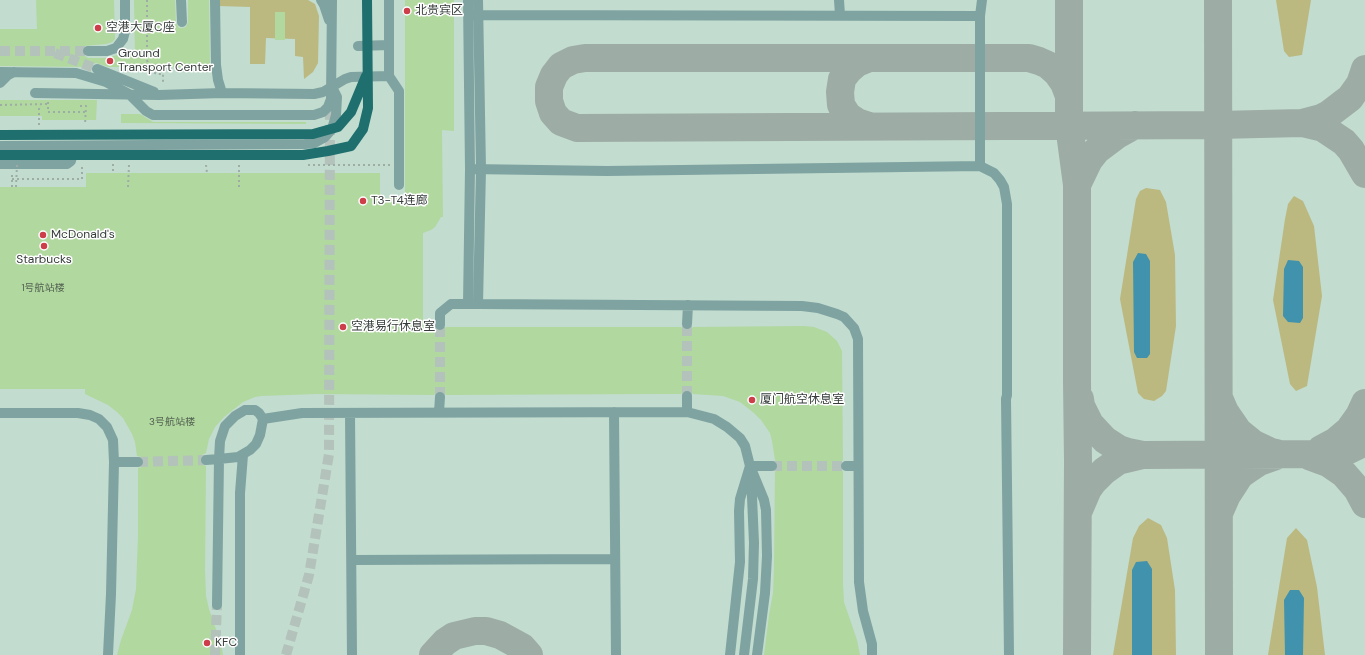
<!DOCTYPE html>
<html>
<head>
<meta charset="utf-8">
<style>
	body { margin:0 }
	canvas { display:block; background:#d3e4dc }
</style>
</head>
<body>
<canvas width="1365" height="655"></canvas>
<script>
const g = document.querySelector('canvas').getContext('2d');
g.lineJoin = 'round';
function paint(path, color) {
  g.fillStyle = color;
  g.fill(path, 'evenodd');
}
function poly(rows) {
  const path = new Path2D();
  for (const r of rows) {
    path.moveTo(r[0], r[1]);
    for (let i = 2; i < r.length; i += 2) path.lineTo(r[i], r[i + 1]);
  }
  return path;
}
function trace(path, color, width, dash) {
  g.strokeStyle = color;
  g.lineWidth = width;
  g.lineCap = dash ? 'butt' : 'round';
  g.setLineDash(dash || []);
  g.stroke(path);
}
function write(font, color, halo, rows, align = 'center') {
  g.font = font + ' "DM Sans","Noto Sans SC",sans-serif';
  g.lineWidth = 3;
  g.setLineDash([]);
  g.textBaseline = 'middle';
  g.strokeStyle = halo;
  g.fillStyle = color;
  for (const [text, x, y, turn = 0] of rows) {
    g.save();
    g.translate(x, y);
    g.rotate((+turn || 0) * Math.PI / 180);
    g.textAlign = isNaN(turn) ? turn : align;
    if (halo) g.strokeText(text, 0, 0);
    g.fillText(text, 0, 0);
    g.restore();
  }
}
const built = poly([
	[0,0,1365,0,1365,655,0,655]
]);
const green = poly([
	[218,0,308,0,315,4,319,16,318,63,313,72,304,79,303,57,295,56,295,39,266,38,265,64,250,64,250,7,218,6],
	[1276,0,1311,0,1302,55,1289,57,1284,51],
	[1146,188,1160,190,1166,202,1175,255,1176,326,1166,391,1162,396,1154,401,1144,399,1138,393,1120,299,1136,199,1140,191],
	[1294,196,1303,201,1314,226,1322,296,1307,386,1296,391,1290,384,1273,300,1285,219,1288,204],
	[1148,518,1161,525,1167,538,1175,590,1176,655,1113,655,1133,538,1139,526],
	[1296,528,1307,540,1317,587,1325,655,1268,655,1287,538]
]);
const water = poly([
	[1138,253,1146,254,1150,261,1150,354,1147,358,1137,358,1134,352,1133,262],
	[1288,260,1299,261,1303,267,1303,318,1300,323,1288,322,1283,316,1284,269],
	[1147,561,1152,569,1152,655,1132,655,1132,570,1136,562],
	[1290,590,1299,590,1304,598,1303,655,1285,655,1284,600]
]);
const taxiway = poly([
	[1069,0,1069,125,1077,185,1077,381,1078,461,1077,655],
	[1218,0,1219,655],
	[1069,96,1064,83,1057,73,1048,65,1039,61,1029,58,585,58,573,60,561,66,554,75,549,87,549,101,553,113,561,122,577,128,1218,125,1302,123,1323,128,1344,142,1351,150,1365,174],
	[1302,123,1321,118,1329,114,1350,98,1360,84,1365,69],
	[869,126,857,122,848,116,841,105,840,92,842,79,849,70,857,63,869,58],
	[1077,185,1089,160,1097,150,1117,135,1135,125],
	[1219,398,1225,412,1238,431,1254,444,1271,452,1276,453],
	[1080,399,1081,406,1090,424,1105,440,1119,449,1128,452,1143,455,1330,454,1349,450,1365,442],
	[1321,449,1336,441,1349,430,1359,416,1365,403],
	[1309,456,1328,463,1344,474,1357,489,1365,504],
	[1079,510,1088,489,1093,482,1104,471,1118,461,1143,455],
	[1220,511,1227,495,1240,475,1250,468,1259,462,1276,456],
	[433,655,445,642,454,636,475,631,486,631,500,635,522,647,529,655]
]);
const building = poly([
	[36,0,114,0,115,39,112,42,106,44,84,46,82,48,82,54,88,58,107,58,117,55,135,54,134,0,175,0,176,23,179,28,182,28,186,27,188,22,188,0,209,0,210,67,109,67,96,63,93,64,91,67,0,66,0,29,37,29],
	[405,0,454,0,454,131,442,130,443,217,441,217,435,227,431,230,423,233,423,327,434,327,436,330,440,331,444,330,446,327,681,327,684,330,690,330,693,327,804,326,814,327,827,332,837,341,842,351,843,460,841,462,840,466,843,472,843,584,844,602,857,640,860,655,764,655,769,615,773,593,774,567,775,472,777,470,778,466,775,460,772,441,770,433,761,420,754,413,740,402,723,396,693,394,691,391,687,390,683,391,681,394,656,394,446,395,444,392,440,391,437,391,434,395,317,394,261,396,255,397,243,402,224,417,215,427,209,439,206,453,202,455,200,460,201,464,206,466,205,570,206,596,209,609,221,644,223,655,117,655,121,640,132,610,136,589,138,536,138,468,142,467,144,462,142,457,137,456,135,442,132,434,123,418,117,412,108,405,85,394,85,389,0,389,0,187,86,187,86,173,380,173,380,198,405,198],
	[275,12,285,12,285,40,275,40],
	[0,100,97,100,96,120,42,120,42,116,0,116],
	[121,114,140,114,153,122,306,122,306,124,121,123]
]);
const minorTunnel = poly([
	[0,51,88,51],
	[55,53,97,69],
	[687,396,687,324],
	[440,397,440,325],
	[138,462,206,460],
	[772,466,846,466],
	[215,655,217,605],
	[286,655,309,575,329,454,330,100]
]);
const path = poly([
	[147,0,147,60,149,67,153,72,157,74,163,74,163,82],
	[48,102,48,112,86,112],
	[0,105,48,104],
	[80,106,86,106,85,125],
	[39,125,39,109,40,105],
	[113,164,113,173],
	[206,165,207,173],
	[308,165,390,165],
	[12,179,82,179,82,165],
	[12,187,12,174]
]);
const minor = poly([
	[181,0,182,22],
	[215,0,216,65,218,80,222,93],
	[321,0,324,5,329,20],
	[478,0,481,169,478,304],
	[839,0,840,15],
	[468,15,980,16],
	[358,46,389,45],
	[88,51,107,51,116,48,123,39,125,31,125,0],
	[97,69,154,92],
	[0,72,76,73,106,82,129,94,146,111,153,115,314,115,323,112,328,107,331,99,332,0],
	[389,76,399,91,399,185],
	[0,83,8,75,14,72],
	[35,93,159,95,222,93,314,94,323,92,345,79,351,77,389,76,389,0],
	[0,146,305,144,314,143,325,137,332,129,336,115,337,97,334,91],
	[0,164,67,164,71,161,74,148],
	[980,166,980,16,982,0],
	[470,169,607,171,980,166,994,173,1000,180,1004,187,1007,204,1007,395,1006,399,1009,655],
	[468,304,470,169,468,0],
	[687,324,688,305],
	[440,325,440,313,451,304,478,304,802,306,818,308,837,314,844,317,854,328,858,339,859,582,863,611,872,644,872,655],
	[245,410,255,410,259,413,263,419,260,435,256,444,250,450,238,457,219,459,220,441,225,426,235,416,245,410],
	[439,412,440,397],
	[614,412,616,655],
	[687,412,687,396],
	[0,413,78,413,90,415,99,419,107,427,113,440,114,462,111,594,108,655],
	[350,413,352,655],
	[263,419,302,413,687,412,714,419,727,427,740,438,745,446,750,466,764,500,766,510,767,556,765,593,757,655],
	[206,460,219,459,217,605],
	[114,462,138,462],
	[750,466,772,466],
	[846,466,858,466],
	[352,560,615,559],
	[240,655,240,493,243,455],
	[730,655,740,562,739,511,740,499,750,466],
	[744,655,753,579,754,543,751,474]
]);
const pathBridge = poly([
	[16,187,17,164],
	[128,187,129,165],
	[239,187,239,165]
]);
const majorBridge = poly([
	[0,135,313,134,338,127,351,112,366,76],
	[0,155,303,155,328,151,351,146,363,129,368,108,367,0]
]);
const markers = [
	[407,11,4,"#cd3d4a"],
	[98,28,4,"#cd3d4a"],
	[110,61,4,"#cd3d4a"],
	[363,201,4,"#cd3d4a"],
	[43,235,4,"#cd3d4a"],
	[44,246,4,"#cd3d4a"],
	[343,327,4,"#cd3d4a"],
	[752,400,4,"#cd3d4a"],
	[207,643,4,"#cd3d4a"]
];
const numberNames = [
	["1号航站楼",43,288],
	["3号航站楼",172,422]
];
const poiNames = [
	["北贵宾区",415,11],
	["空港大厦C座",106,28],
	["Ground",118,54],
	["Transport Center",118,68],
	["T3-T4连廊",371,201],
	["McDonald's",51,235],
	["Starbucks",44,260,"center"],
	["空港易行休息室",351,327],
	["厦门航空休息室",760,400],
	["KFC",215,643]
];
paint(built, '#c2dccf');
paint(green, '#bbb980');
paint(water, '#4192ac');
trace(taxiway, '#9eaca6', 28);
paint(building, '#b1d89f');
trace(minorTunnel, '#b3c2bb', 10, [10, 5]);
trace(path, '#9eaca6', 2, [2, 3]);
trace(minor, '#7fa3a1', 10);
trace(pathBridge, '#9eaca6', 2, [2, 3]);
trace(majorBridge, '#1f6f6e', 10);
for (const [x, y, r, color] of markers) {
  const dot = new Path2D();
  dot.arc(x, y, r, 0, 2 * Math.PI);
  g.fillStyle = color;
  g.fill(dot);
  trace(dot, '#fff', 1.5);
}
write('10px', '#546352', null, numberNames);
write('12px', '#353c39', '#fff', poiNames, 'left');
</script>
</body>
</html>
